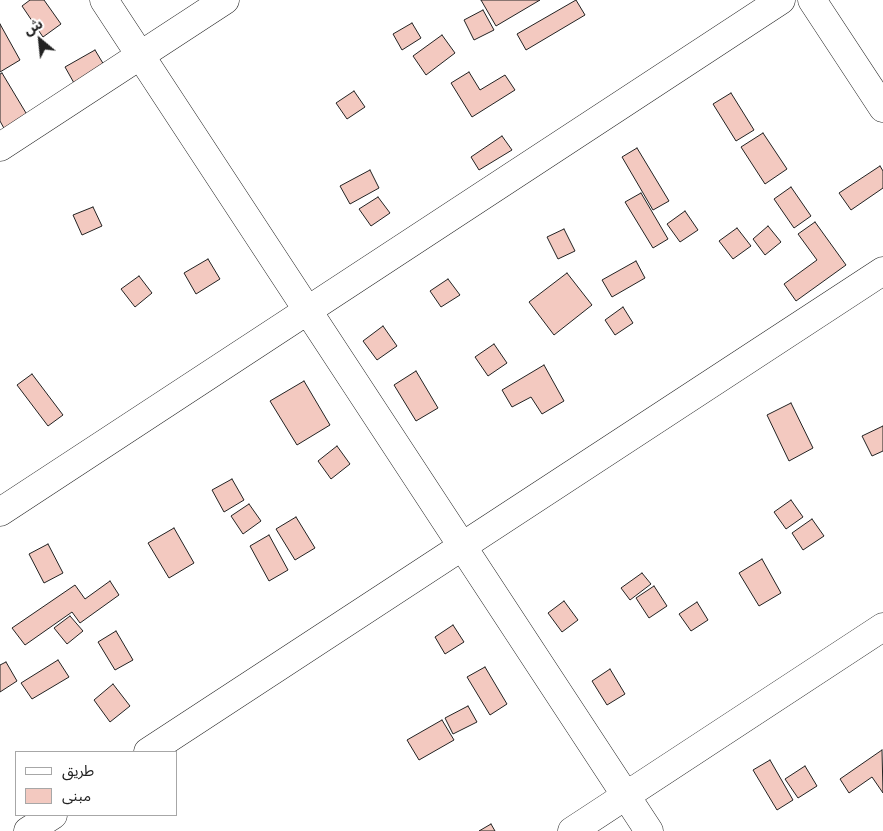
<!DOCTYPE html>
<html>
<head>
<meta charset="utf-8">
<style>
	body { margin:0 }
	#map { position:relative; width:883px; height:831px; overflow:hidden; background:#fff; font-family:Commissioner,"Noto Sans Arabic",sans-serif }
	canvas { display:block }
	.legend { position:absolute; left:15px; top:751px; width:162px; height:65px; box-sizing:border-box; background:#fff; border:1px solid #a7a7a7; margin:0; padding:6px 9px; list-style:none; font-size:15px; color:#222 }
	.legend li { display:flex; align-items:center; gap:10px; height:25px }
	.legend b { width:25px; border:1px solid #a7a7a7 }
	.north { position:absolute; left:15px; top:15px; width:50px; height:50px; -webkit-text-stroke:4px #fff; paint-order:stroke; rotate:332deg; font-size:14px; font-weight:700; line-height:20px; text-align:center; color:#222 }
	.north::after { content:''; display:block; margin:auto; width:18px; height:22px; background:#222; clip-path:polygon(50% 0,100% 100%,50% 72%,0 100%) }
</style>
</head>
<body>
<div id="map">
<canvas width="883" height="831"></canvas>
<ul class="legend">
<li><b style="height:6px;background:#fff"></b>طريق</li>
<li><b style="height:14px;background:#f3c9c0"></b>مبنى</li>
</ul>
<div class="north">ش</div>
</div>
<script>
const g = document.querySelector('canvas').getContext('2d');
g.lineJoin = 'round';
function paint(path, color) {
  g.fillStyle = color;
  g.fill(path, 'evenodd');
}
function poly(rows) {
  const path = new Path2D();
  for (const r of rows) {
    path.moveTo(r[0], r[1]);
    for (let i = 2; i < r.length; i += 2) path.lineTo(r[i], r[i + 1]);
  }
  return path;
}
function trace(path, color, width, dash) {
  g.strokeStyle = color;
  g.lineWidth = width;
  g.lineCap = dash ? 'butt' : 'round';
  g.setLineDash(dash || []);
  g.stroke(path);
}
const building = poly([
	[30,0,44,0,61,24,43,37,22,6,30,0],
	[481,0,540,0,496,26,481,0],
	[576,0,585,15,526,50,517,34,576,0],
	[483,10,494,30,474,40,464,20,483,10],
	[412,23,421,38,402,50,393,34,412,23],
	[0,24,20,60,0,72,0,24],
	[442,35,455,53,426,75,413,56,442,35],
	[95,50,104,65,74,83,65,67,95,50],
	[469,72,480,90,505,75,515,90,472,117,451,83,469,72],
	[2,73,29,118,6,132,0,121,0,74,2,73],
	[354,91,365,107,347,119,336,103,354,91],
	[731,93,754,130,736,141,713,104,731,93],
	[763,133,787,169,765,184,741,147,763,133],
	[502,136,512,150,479,170,471,157,502,136],
	[637,148,669,201,653,210,622,157,637,148],
	[880,166,883,171,883,188,851,210,839,193,880,166],
	[370,170,379,188,350,204,340,186,370,170],
	[791,187,811,216,794,228,774,199,791,187],
	[641,193,668,239,653,248,625,202,641,193],
	[378,197,390,213,371,226,359,209,378,197],
	[93,207,102,226,82,235,73,215,93,207],
	[685,211,698,230,680,242,667,224,685,211],
	[815,222,846,265,796,301,784,284,817,260,798,234,815,222],
	[768,226,781,242,765,255,753,239,768,226],
	[737,228,751,246,733,259,719,241,737,228],
	[564,229,575,251,558,259,547,237,564,229],
	[208,259,220,279,196,294,184,273,208,259],
	[636,261,645,278,612,297,602,280,636,261],
	[567,273,592,305,554,335,529,302,567,273],
	[139,276,152,293,135,307,121,289,139,276],
	[448,279,460,295,441,307,430,291,448,279],
	[623,307,633,323,615,335,605,320,623,307],
	[383,326,397,346,377,360,363,341,383,326],
	[494,344,507,363,488,376,475,357,494,344],
	[544,365,564,401,542,414,531,397,512,407,502,390,544,365],
	[416,371,438,408,416,421,394,385,416,371],
	[32,374,63,415,48,426,17,385,32,374],
	[304,381,330,425,297,445,270,401,304,381],
	[791,403,813,448,789,461,767,415,791,403],
	[883,426,883,451,872,456,862,436,883,426],
	[337,446,350,464,331,479,318,461,337,446],
	[232,479,244,500,224,512,212,490,232,479],
	[791,500,803,517,786,529,774,512,791,500],
	[249,504,261,521,243,534,231,516,249,504],
	[296,517,315,548,295,560,276,529,296,517],
	[812,519,824,536,803,550,792,533,812,519],
	[174,528,194,563,169,578,148,543,174,528],
	[269,535,288,570,269,581,250,546,269,535],
	[48,544,63,573,44,583,29,554,48,544],
	[762,559,781,593,759,606,739,573,762,559],
	[642,573,651,584,630,600,621,588,642,573],
	[110,581,119,595,80,623,72,612,25,645,12,628,75,585,85,599,110,581],
	[654,586,667,606,649,618,636,598,654,586],
	[564,601,578,620,562,632,548,613,564,601],
	[697,602,708,620,691,631,679,614,697,602],
	[70,616,83,631,67,644,54,628,70,616],
	[453,625,464,642,445,654,435,637,453,625],
	[116,631,133,660,115,670,98,642,116,631],
	[58,660,69,677,32,699,21,683,58,660],
	[6,662,17,681,0,692,0,665,6,662],
	[485,667,507,704,490,715,467,677,485,667],
	[610,669,625,694,607,705,592,681,610,669],
	[113,684,130,706,110,722,94,700,113,684],
	[468,706,477,722,453,734,445,718,468,706],
	[442,720,454,740,419,760,407,740,442,720],
	[882,750,883,793,872,777,849,793,840,779,882,750],
	[770,760,793,800,777,810,753,770,770,760],
	[805,766,817,786,798,798,785,779,805,766],
	[491,824,495,831,479,831,491,824]
]);
const street = poly([
	[104,0,649,831],
	[812,0,883,108],
	[0,147,225,0],
	[0,512,781,0],
	[148,752,883,271],
	[28,831,53,815],
	[572,831,883,627]
]);
paint(building, '#f3c9c0');
trace(building, '#222', 1);
trace(street, '#222', 29);
trace(street, '#fff', 28);
</script>
</body>
</html>
